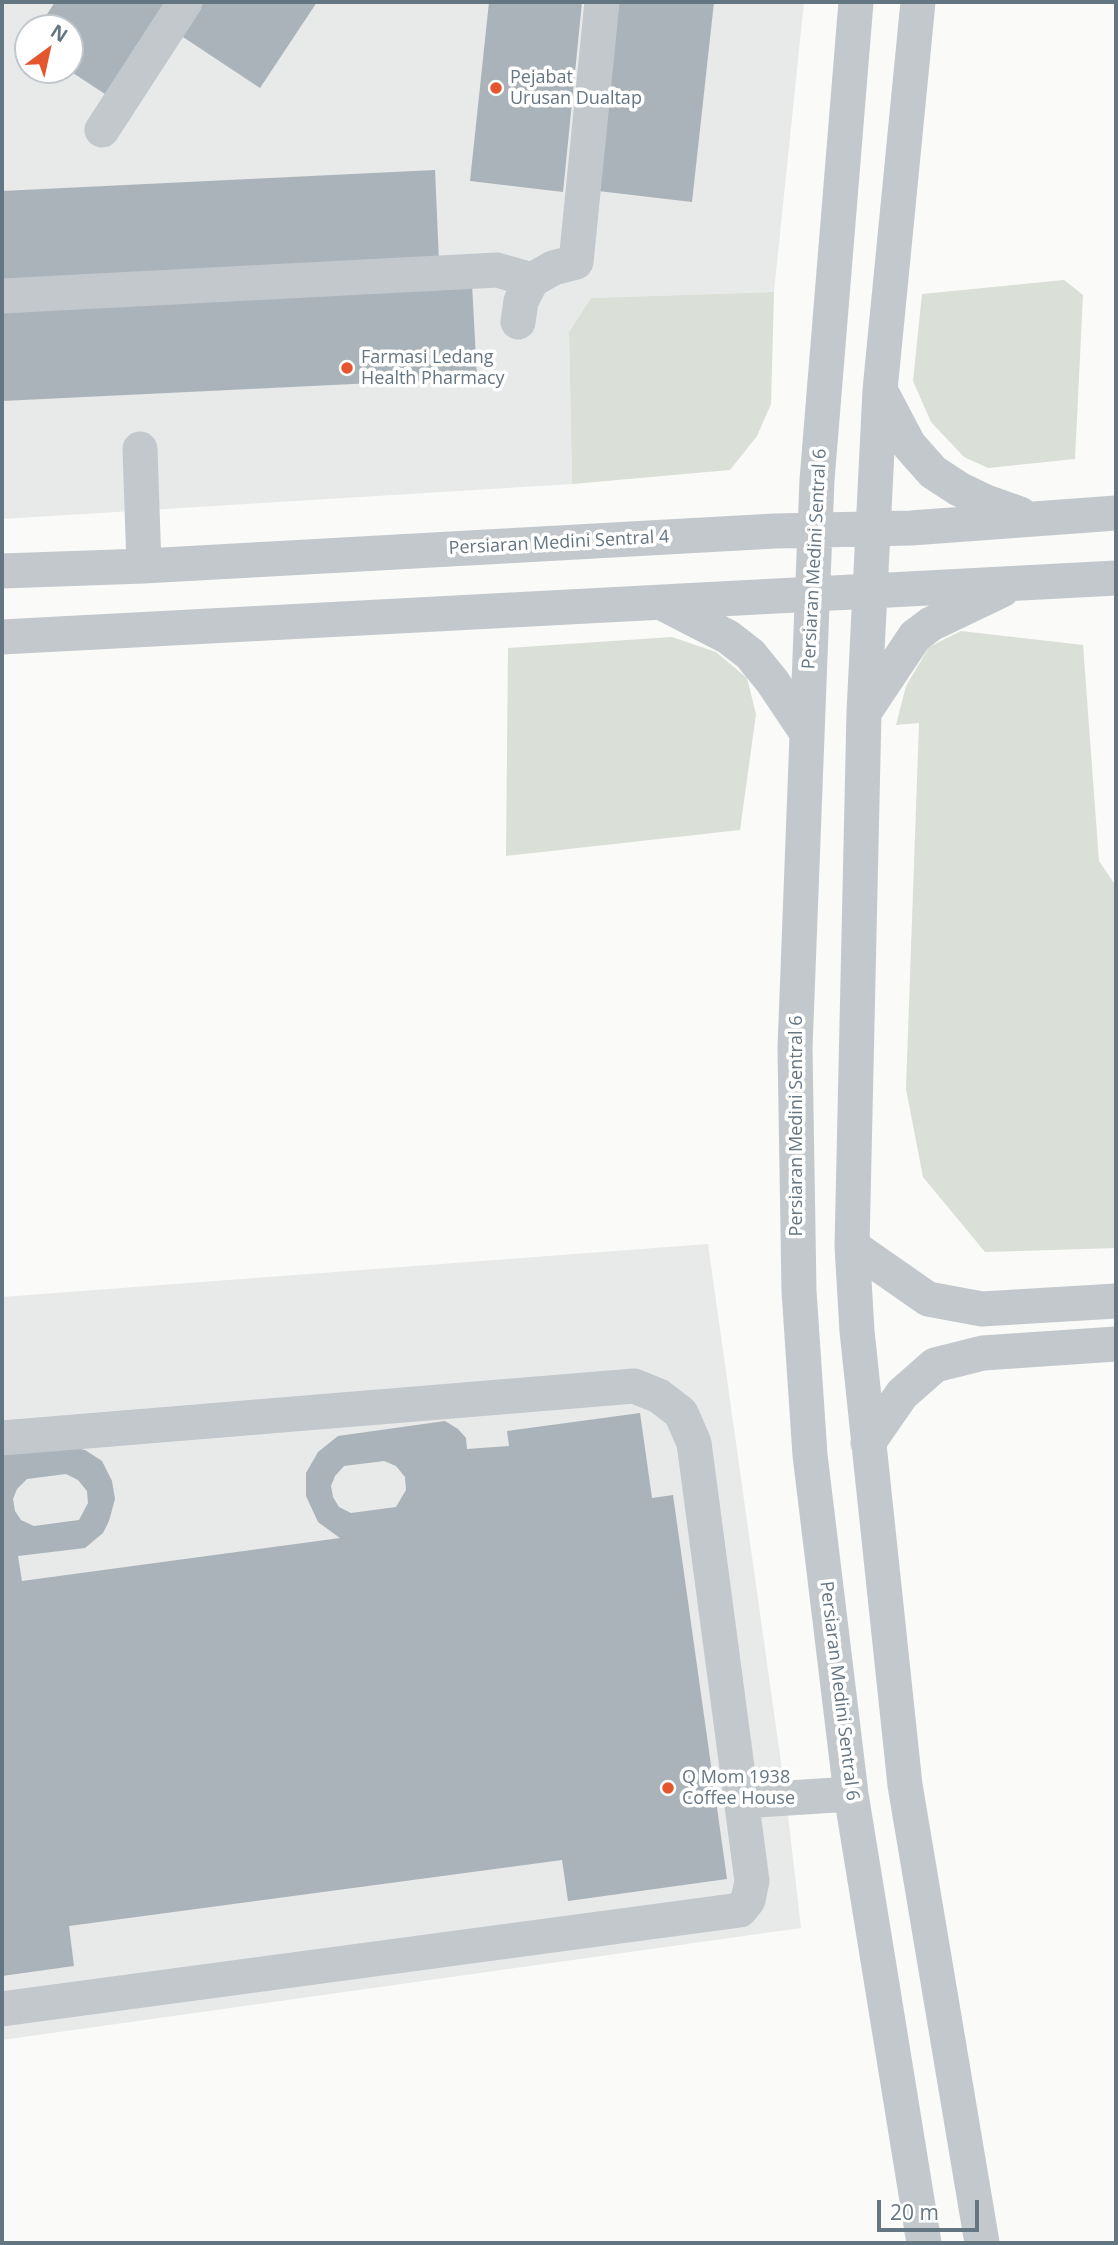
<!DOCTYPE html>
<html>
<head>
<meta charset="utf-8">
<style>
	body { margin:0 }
	#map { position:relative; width:1118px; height:2245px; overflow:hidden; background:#fafaf8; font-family:"Open Sans",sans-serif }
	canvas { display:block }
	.frame { position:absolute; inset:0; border:4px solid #657683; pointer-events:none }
	.north { position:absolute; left:14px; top:14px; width:70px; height:70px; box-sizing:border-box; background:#fff; border:2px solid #c1c8cd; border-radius:50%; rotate:33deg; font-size:19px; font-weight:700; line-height:28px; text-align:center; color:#657683 }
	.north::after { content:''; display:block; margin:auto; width:24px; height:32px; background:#e4572e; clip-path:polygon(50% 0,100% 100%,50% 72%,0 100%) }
	.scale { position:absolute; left:877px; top:2200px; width:102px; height:32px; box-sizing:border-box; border:4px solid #657683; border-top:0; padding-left:9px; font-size:21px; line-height:24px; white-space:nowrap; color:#657683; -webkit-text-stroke:5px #fff; paint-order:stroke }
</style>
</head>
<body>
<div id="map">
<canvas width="1118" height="2245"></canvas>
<div class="frame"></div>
<div class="north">N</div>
<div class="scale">20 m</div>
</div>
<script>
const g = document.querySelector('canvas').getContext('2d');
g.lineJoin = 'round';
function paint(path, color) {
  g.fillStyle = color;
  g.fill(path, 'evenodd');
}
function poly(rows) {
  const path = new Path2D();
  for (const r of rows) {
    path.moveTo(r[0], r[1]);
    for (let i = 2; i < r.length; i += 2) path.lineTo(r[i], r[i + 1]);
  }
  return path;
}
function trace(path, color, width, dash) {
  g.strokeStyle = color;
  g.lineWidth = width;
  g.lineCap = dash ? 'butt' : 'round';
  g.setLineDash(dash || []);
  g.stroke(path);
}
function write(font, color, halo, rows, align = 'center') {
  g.font = font + ' "Open Sans",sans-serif';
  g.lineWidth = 7;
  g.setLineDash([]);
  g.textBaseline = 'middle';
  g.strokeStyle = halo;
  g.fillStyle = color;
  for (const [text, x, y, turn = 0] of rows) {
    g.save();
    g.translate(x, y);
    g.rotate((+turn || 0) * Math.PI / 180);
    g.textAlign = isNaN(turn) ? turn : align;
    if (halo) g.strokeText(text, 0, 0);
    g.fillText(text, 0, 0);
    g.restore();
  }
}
const built = poly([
	[2,2,804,2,774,292,591,298,569,332,572,484,2,519],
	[28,28,70,28,70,70,28,70],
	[708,1244,786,1798,801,1928,2,2040,2,1297]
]);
const green = poly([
	[1064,280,1083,295,1075,459,988,468,964,457,931,422,913,381,922,294],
	[774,292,771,404,757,436,730,470,572,484,569,332,591,298],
	[961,631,1083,645,1099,861,1116,886,1116,1248,985,1252,923,1177,906,1089,919,723,896,725,906,686,929,647],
	[672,637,716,652,747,678,756,714,740,830,506,856,508,648]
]);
const building = poly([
	[55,2,167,2,105,94,70,71,70,28,38,28],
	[202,2,317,2,260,88,180,35],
	[489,2,582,2,563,192,470,181],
	[619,2,714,2,692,202,598,191],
	[435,170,439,261,2,282,2,191],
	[472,284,477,378,2,401,2,308],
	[640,1413,652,1498,673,1495,727,1879,568,1901,562,1860,69,1926,74,1966,2,1976,2,1455,68,1446,85,1450,102,1461,112,1481,115,1499,109,1521,103,1533,85,1548,18,1556,22,1581,340,1538,318,1522,306,1496,306,1473,318,1452,338,1436,445,1421,458,1429,466,1438,467,1449,509,1446,507,1431],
	[384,1461,396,1466,405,1477,406,1490,396,1507,351,1513,339,1507,333,1497,331,1486,335,1476,344,1466],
	[66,1474,78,1480,87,1491,88,1503,79,1520,34,1526,21,1520,15,1511,13,1499,17,1489,27,1479]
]);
const minor = poly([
	[856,2,817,480,811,631,795,1048,799,1291,810,1455,851,1794,924,2243],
	[918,2,880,390,864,712,852,1246,857,1331,905,1785,982,2243],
	[102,130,185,2],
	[2,296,497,270,532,280],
	[518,322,521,301,532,280,553,268,576,262,602,2],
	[880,390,909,445,933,472,959,489,986,502,1020,514],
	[140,449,144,566],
	[2,571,144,566,775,531,911,528,1116,513],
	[662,603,728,637,750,654,772,681,807,733],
	[2,637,1116,578],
	[865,711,915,636,931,624,1002,590],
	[852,1246,928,1299,982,1309,1116,1301],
	[2,1438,634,1386,659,1396,681,1413,694,1443,752,1881,748,1900,740,1910,2,2009],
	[868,1443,902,1394,935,1365,983,1353,1116,1344],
	[742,1801,851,1794]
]);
const markers = [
	[496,88,7,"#e4572e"],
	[347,368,7,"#e4572e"],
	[668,1788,7,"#e4572e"]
];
const poiNames = [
	["Pejabat",510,78],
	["Urusan Dualtap",510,99],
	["Farmasi Ledang",361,358],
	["Health Pharmacy",361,379],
	["Q Mom 1938",682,1778],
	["Coffee House",682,1799]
];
const streetNames = [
	["Persiaran Medini Sentral 4",559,543,-3],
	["Persiaran Medini Sentral 6",815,559,-87],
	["Persiaran Medini Sentral 6",797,1126,-90],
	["Persiaran Medini Sentral 6",839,1691,83]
];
paint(built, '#e8e9e9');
paint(green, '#dadfd7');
paint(building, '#aab3b9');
trace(minor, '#c3c8cc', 35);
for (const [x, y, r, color] of markers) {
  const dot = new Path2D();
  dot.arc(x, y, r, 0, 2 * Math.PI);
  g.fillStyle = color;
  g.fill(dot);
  trace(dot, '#fff', 2.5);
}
write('18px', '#657683', '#fff', poiNames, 'left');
write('18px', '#657683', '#fff', streetNames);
</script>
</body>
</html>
